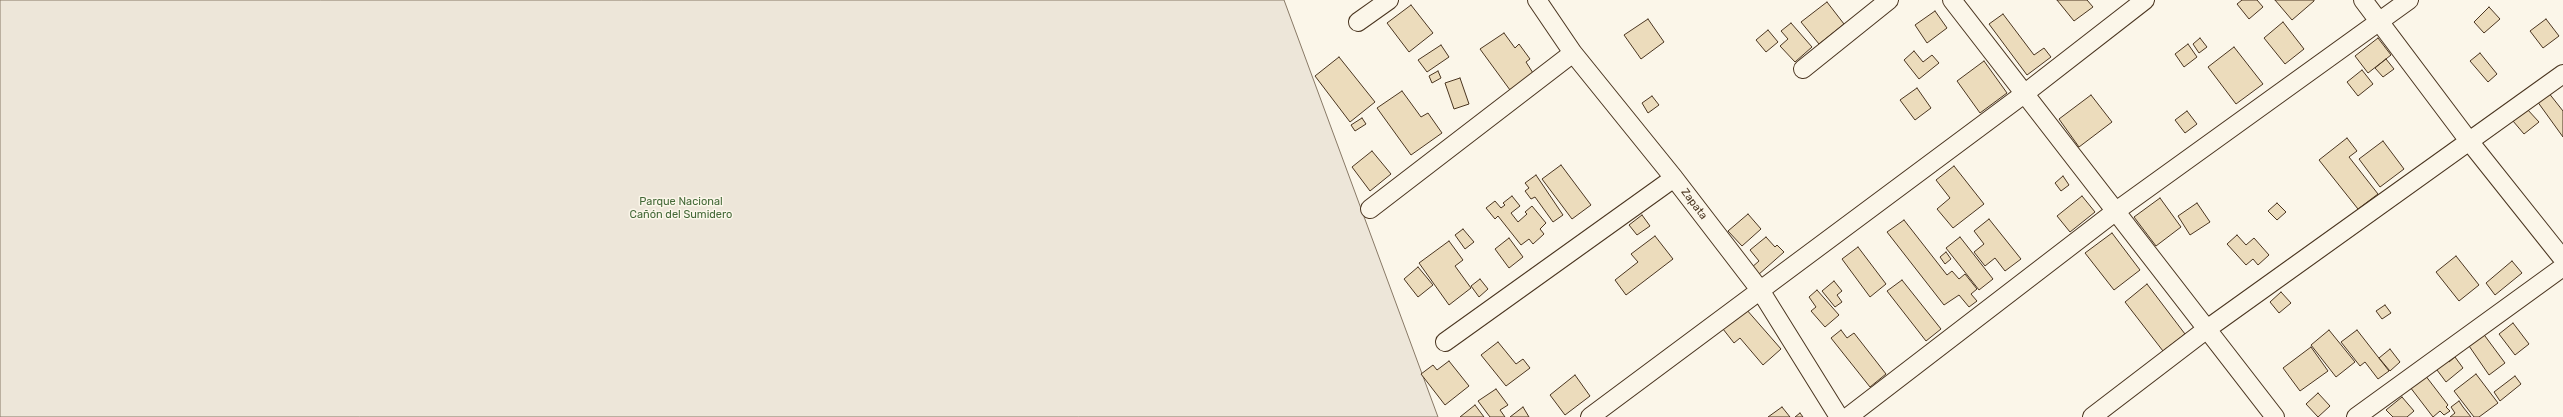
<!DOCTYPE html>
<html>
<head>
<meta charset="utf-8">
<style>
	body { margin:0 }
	canvas { display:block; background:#fbf6e9 }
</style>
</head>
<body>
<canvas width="2563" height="417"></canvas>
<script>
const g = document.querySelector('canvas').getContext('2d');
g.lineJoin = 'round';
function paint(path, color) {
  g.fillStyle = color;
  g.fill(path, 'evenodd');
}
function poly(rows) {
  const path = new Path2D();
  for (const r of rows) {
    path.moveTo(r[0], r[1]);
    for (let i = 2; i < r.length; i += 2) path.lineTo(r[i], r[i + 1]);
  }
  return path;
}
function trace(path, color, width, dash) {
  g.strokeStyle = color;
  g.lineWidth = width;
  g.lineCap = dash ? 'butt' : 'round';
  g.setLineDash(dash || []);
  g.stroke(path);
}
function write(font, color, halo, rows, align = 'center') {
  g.font = font + ' Rubik,sans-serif';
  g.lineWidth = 3;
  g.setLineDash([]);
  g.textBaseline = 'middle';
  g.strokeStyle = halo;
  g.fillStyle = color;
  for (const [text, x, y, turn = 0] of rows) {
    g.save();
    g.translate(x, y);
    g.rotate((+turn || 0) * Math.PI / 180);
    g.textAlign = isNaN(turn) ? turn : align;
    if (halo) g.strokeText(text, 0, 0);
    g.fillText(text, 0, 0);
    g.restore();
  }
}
const green = poly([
	[0,0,1284,0,1438,417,0,417,0,0]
]);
const building = poly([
	[2057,0,2087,0,2093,7,2074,21,2057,0],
	[2242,0,2257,0,2263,7,2249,19,2237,4,2242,0],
	[2275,0,2314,0,2314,1,2292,20,2275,0],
	[1827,2,1844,24,1819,44,1801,22,1827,2],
	[1411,5,1433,33,1409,52,1387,23,1411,5],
	[2489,7,2500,19,2484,33,2474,22,2489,7],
	[1935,11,1947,28,1927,43,1915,25,1935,11],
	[2003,14,2034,55,2044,48,2051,57,2027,75,1989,24,2003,14],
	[1648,19,1664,42,1641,59,1624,35,1648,19],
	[2546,19,2559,36,2543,48,2530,31,2546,19],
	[2283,22,2304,49,2285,64,2264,38,2283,22],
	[1791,23,1812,47,1795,62,1780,46,1788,39,1781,31,1791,23],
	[1768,30,1778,42,1766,52,1756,40,1768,30],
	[1504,33,1515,48,1519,44,1530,59,1526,62,1533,73,1510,90,1480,49,1504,33],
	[2200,38,2207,47,2199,53,2193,44,2200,38],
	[2378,38,2391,55,2368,73,2355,56,2378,38],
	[2188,44,2197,57,2184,67,2175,54,2188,44],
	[1441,45,1449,57,1427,72,1418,60,1441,45],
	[2234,47,2263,84,2236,104,2208,67,2234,47],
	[1914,51,1923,62,1932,55,1939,63,1919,79,1904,60,1914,51],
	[2480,53,2497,74,2488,82,2470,61,2480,53],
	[1339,57,1375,102,1350,122,1315,76,1339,57],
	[2386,59,2394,69,2383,77,2375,68,2386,59],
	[1984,61,2007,93,1980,113,1957,81,1984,61],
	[2362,70,2373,84,2358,96,2347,82,2362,70],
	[1438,71,1441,78,1432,83,1429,76,1438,71],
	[1460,78,1469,104,1454,109,1445,83,1460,78],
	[1917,88,1931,108,1915,120,1900,100,1917,88],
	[1402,91,1421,117,1428,113,1442,133,1411,155,1377,108,1402,91],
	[2548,92,2563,111,2563,137,2537,101,2548,92],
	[2091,95,2112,122,2079,147,2059,119,2091,95],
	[1652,96,1659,105,1648,113,1642,103,1652,96],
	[2527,109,2539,122,2524,134,2513,121,2527,109],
	[2187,111,2197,124,2185,133,2175,120,2187,111],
	[1362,118,1366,124,1355,131,1351,125,1362,118],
	[2347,138,2357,151,2349,157,2378,194,2358,209,2319,160,2347,138],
	[2383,141,2404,169,2380,187,2359,159,2383,141],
	[1372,151,1391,174,1370,191,1352,167,1372,151],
	[1561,165,1591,205,1572,219,1542,179,1561,165],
	[1954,166,1984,204,1953,228,1937,209,1950,198,1936,180,1954,166],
	[1536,175,1563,215,1553,222,1535,197,1531,199,1525,191,1529,188,1525,183,1536,175],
	[2063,176,2069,185,2061,191,2055,183,2063,176],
	[1512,196,1520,206,1511,213,1518,222,1527,214,1525,212,1532,206,1546,223,1540,229,1544,234,1533,244,1529,239,1521,245,1498,216,1495,219,1486,208,1495,201,1501,208,1505,205,1503,203,1512,196],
	[2082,196,2095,212,2070,232,2057,216,2082,196],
	[2160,198,2181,227,2156,246,2134,217,2160,198],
	[2197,203,2210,222,2190,235,2178,216,2197,203],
	[2277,203,2286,212,2277,220,2268,211,2277,203],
	[1748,214,1761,229,1742,246,1728,231,1748,214],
	[1642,215,1650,226,1637,235,1629,225,1642,215],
	[1989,219,2021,259,2005,271,1995,258,1985,266,1974,252,1984,244,1974,231,1989,219],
	[1904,220,1947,275,1952,271,1959,279,1965,274,1977,289,1971,294,1977,301,1969,307,1959,295,1944,305,1887,232,1904,220],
	[1463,229,1474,242,1465,249,1455,235,1463,229],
	[2112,233,2140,270,2114,290,2085,253,2112,233],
	[2237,235,2246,245,2254,238,2269,255,2258,265,2253,259,2246,265,2227,244,2237,235],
	[1655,236,1673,259,1626,295,1615,280,1638,262,1631,254,1655,236],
	[1766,237,1775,247,1777,245,1784,252,1758,275,1751,268,1759,261,1750,250,1766,237],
	[1960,237,1993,279,1979,290,1946,248,1960,237],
	[1509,238,1523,257,1509,268,1495,249,1509,238],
	[1449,241,1463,260,1455,266,1471,288,1449,305,1419,263,1449,241],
	[1858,247,1886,284,1870,297,1842,259,1858,247],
	[1946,252,1951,259,1945,264,1940,257,1946,252],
	[2456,256,2479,285,2459,301,2436,272,2456,256],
	[2512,261,2522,273,2495,295,2486,283,2512,261],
	[1418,267,1433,285,1418,297,1404,279,1418,267],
	[1480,279,1488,289,1479,297,1471,286,1480,279],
	[1902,280,1941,329,1926,341,1887,291,1902,280],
	[1834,281,1842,291,1837,295,1842,302,1835,307,1822,291,1834,281],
	[2147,284,2185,334,2163,351,2125,302,2147,284],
	[1817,290,1839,315,1825,327,1811,311,1816,307,1809,297,1817,290],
	[2281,292,2291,303,2279,313,2270,302,2281,292],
	[2385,305,2391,313,2382,319,2376,311,2385,305],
	[1746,309,1781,349,1763,365,1740,338,1734,343,1723,329,1746,309],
	[2513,323,2529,344,2515,355,2499,334,2513,323],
	[1841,330,1847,338,1854,333,1886,374,1870,387,1831,338,1841,330],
	[2329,330,2355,362,2336,377,2311,345,2329,330],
	[2357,330,2389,371,2378,379,2365,362,2360,366,2341,342,2357,330],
	[2482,332,2505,363,2489,375,2467,343,2482,332],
	[1498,342,1516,364,1523,359,1530,368,1506,386,1481,355,1498,342],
	[2311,347,2328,371,2300,391,2283,368,2311,347],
	[2390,349,2400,362,2390,371,2379,358,2390,349],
	[2446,357,2449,362,2455,357,2463,368,2446,382,2434,366,2446,357],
	[1449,361,1469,386,1445,405,1421,374,1433,365,1437,370,1449,361],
	[2476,374,2498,403,2479,417,2474,417,2454,391,2476,374],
	[1575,375,1590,396,1565,415,1550,395,1575,375],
	[2425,375,2448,405,2446,407,2450,411,2444,415,2440,411,2433,417,2410,387,2425,375],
	[2515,376,2521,384,2500,401,2494,392,2515,376],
	[1496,389,1508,405,1500,410,1505,417,1490,417,1478,401,1496,389],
	[2318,393,2330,406,2318,417,2306,404,2318,393],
	[2402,397,2414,411,2407,417,2393,417,2386,410,2402,397],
	[2459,401,2463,407,2471,417,2450,417,2455,413,2451,407,2459,401],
	[1475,405,1484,417,1460,417,1475,405],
	[1523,407,1529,417,1510,417,1523,407],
	[1782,407,1790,417,1768,417,1782,407],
	[1800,413,1803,417,1795,417,1800,413]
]);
const street = poly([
	[1537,0,1573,53,1674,178,1760,290,1839,417],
	[1952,0,2275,417],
	[2363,0,2469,141,2563,259],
	[1358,22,1389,0],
	[1803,69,1889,0],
	[1370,209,1573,53],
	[1445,342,1674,178],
	[1590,417,2024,94,2145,0],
	[1848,417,2116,211,2409,0],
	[2092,417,2207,329,2563,74],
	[2356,417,2563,267]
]);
const parkNames = [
	["Parque Nacional",681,202],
	["Cañón del Sumidero",681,215]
];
const streetNames = [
	["Zapata",1694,204,53]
];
paint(green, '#ede6d9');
trace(green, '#887966', 1);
paint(building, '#ecdcbc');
trace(building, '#4a3520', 1);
trace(street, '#4a3520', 20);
trace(street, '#fbf6e9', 18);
write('11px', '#436837', '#fbf6e9', parkNames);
write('11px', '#4a3520', '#fbf6e9', streetNames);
</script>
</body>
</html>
